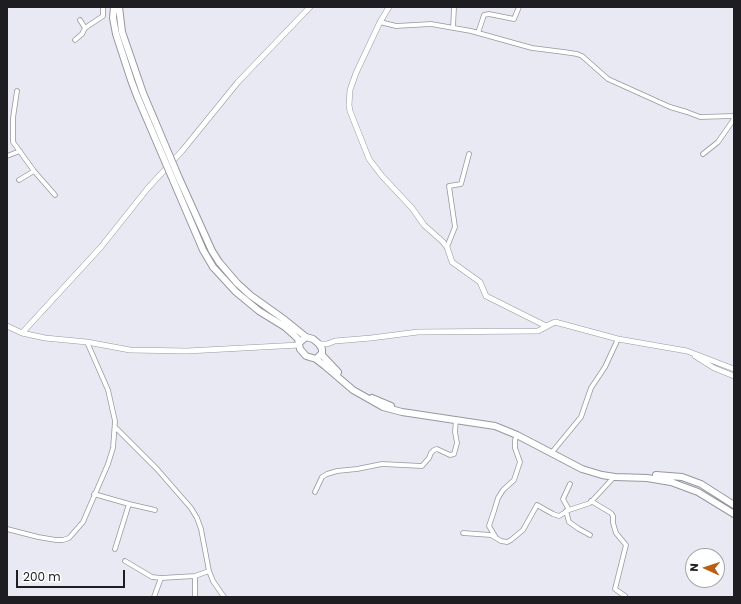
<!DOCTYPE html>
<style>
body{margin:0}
#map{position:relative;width:741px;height:604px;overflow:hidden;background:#e9e9f4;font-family:Poppins,sans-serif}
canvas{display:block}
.frame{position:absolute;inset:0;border:8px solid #1e1e22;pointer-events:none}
.north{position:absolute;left:685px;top:548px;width:40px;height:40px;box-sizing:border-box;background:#fff;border:1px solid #a5a5a7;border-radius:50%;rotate:273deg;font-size:11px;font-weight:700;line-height:16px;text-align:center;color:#1e1e22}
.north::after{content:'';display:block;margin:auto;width:14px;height:18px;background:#bc5d13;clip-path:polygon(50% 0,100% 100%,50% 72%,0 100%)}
.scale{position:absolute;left:16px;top:570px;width:109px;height:18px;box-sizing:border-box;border:2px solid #1e1e22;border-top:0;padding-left:5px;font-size:12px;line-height:14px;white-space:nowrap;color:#1e1e22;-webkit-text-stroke:3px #fff;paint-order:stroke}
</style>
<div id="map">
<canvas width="741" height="604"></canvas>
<div class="frame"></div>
<div class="north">N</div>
<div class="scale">200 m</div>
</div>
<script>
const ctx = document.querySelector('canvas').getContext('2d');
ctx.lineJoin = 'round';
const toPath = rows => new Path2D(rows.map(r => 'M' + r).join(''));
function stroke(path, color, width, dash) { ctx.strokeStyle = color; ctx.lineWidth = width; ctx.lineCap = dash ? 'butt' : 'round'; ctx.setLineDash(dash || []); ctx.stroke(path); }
const minor = toPath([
 [80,20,85,28],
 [380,22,396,26,431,24,471,31,532,48,564,52,577,54,582,56,608,79,670,107,687,112,700,117,734,116],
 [453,28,454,7],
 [478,33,484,15,489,14,514,19,519,7],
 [75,40,82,34,85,28,103,16,103,7],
 [17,91,13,118,13,142,34,171,55,195],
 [703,154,718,142,734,119],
 [7,156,20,151],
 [19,180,34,171],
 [447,247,455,227,449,186,461,184,469,154],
 [115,427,157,469,191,508,197,518,201,529,209,571,213,581,224,597],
 [553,451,581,417,591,388,605,367,618,339],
 [315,492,322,477,327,474,337,471,357,469,382,464,422,466,429,458,431,453,434,450,437,449,450,455,454,454,457,443,455,432,456,419],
 [94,494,129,504,155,510],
 [591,501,611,513,613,516,613,523,616,533,626,545,615,589,625,596],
 [569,510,563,499,570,484],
 [566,511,569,522,579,529,590,535],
 [7,529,38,537,56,540,63,540,69,538,83,522,108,464,113,448,115,421,108,390,87,342],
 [463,533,491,535,501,541,507,542,511,540,523,530,537,505,553,514,559,516,569,510,590,503,614,477],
 [495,536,489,526,494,511,498,498,503,490,514,480,520,462,515,448,515,440,517,435],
 [115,549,129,504],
 [125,561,152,577,161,578,195,576,209,571],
 [154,597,161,578],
 [195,597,195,576]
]);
const tertiary = toPath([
 [389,7,380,22,356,73,350,90,349,105,350,111,369,159,382,176,412,208,424,225,442,241,447,247,452,262,480,282,486,296,546,326,555,322],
 [7,326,22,333,45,338,87,342,130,350,187,351,299,345],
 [22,333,101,247,148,188,182,151,238,82,310,7],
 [319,344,327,344,335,341,371,338,418,332,538,331,555,322,618,339,687,351,734,369],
 [695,356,714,368,734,376]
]);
const primary = toPath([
 [114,7,113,18,116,34,131,80,137,96],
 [119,7,122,32,143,93],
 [219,262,237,283,250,295,285,320,306,337],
 [213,267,236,292,259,311,285,327,294,335,298,339,300,349,306,356,316,359,322,353,322,349,319,344,313,339,306,337,299,343],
 [321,354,338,372],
 [316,359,325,366,353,390,383,407,402,412,495,426,517,435,582,469,602,475,615,477,647,478,671,482,698,492,734,514],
 [372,398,391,406],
 [656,475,682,477,701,484,734,505]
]);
const primaryBridge = toPath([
 [143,93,179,178,212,251,219,262],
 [137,96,203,250,213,267]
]);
stroke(minor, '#9797a1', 5.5);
stroke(tertiary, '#9797a1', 6);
stroke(primary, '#9797a1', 8);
stroke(minor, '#fff', 4);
stroke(tertiary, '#fff', 5);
stroke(primary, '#fff', 6);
stroke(primaryBridge, '#9797a1', 8, []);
stroke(primaryBridge, '#fff', 6);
</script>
